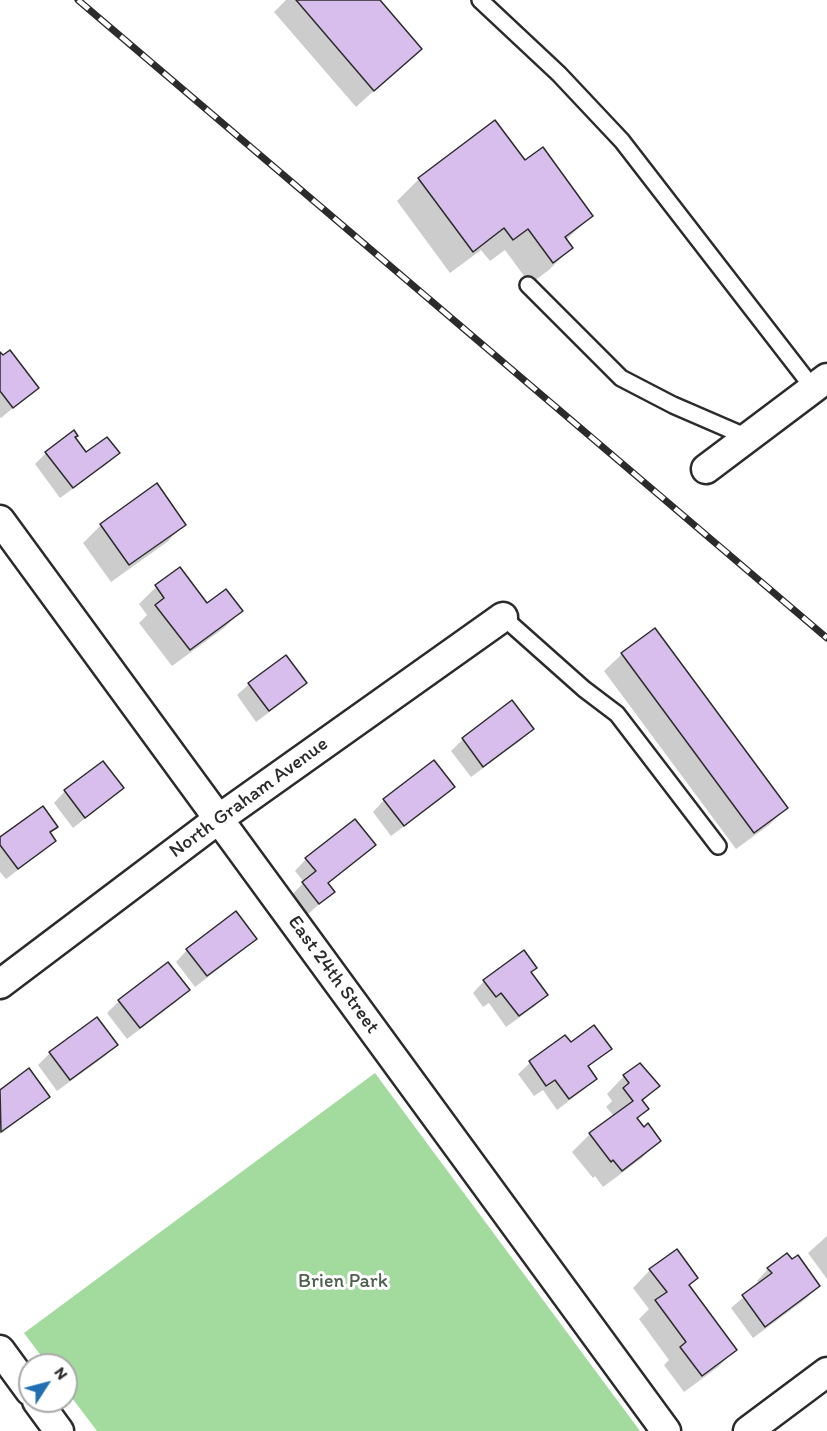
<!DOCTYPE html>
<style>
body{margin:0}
#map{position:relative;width:827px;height:1431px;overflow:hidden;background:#fff;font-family:Itim,sans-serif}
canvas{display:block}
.north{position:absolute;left:18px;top:1353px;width:60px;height:60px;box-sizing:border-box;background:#fff;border:2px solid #aaa;border-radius:50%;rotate:54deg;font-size:16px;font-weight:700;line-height:24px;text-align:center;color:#2b2b2b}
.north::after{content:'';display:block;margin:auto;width:21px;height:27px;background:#1f6fb2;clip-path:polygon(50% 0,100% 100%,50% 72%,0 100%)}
</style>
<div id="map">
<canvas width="827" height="1431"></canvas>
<div class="north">N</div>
</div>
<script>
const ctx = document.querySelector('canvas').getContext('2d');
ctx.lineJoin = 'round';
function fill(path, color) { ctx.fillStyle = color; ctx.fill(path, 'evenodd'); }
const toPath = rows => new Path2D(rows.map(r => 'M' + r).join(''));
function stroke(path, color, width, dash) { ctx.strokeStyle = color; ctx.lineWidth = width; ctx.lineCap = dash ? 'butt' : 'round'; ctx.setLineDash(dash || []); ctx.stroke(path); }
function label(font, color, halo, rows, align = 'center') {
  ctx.font = font + ' Itim,sans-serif'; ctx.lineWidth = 6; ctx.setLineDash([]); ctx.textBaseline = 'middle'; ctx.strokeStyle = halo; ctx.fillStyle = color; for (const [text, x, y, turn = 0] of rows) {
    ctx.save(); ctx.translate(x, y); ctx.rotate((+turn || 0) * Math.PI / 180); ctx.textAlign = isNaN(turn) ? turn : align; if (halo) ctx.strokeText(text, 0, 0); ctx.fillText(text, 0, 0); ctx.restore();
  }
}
const green = toPath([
 [375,1073,640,1431,97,1431,66,1390,66,1365,48,1365,24,1333]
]);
const shadow = toPath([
 [286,0,378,0,420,49,356,107,274,12],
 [525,162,591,216,566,240,571,248,549,270,530,284,505,250,490,261,481,250,450,273,397,201,419,179],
 [0,354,37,388,1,418,0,417],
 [74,438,86,455,118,453,107,464,60,498,35,464,46,453],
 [157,486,184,525,167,542,111,582,83,543,101,525],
 [156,587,207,605,241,611,224,628,172,666,139,623,147,615,139,604],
 [655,630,786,808,769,825,736,849,604,671,622,654],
 [305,683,294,694,256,722,237,695,249,684],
 [512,703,532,729,520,741,471,777,451,751,463,739],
 [453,787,441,799,391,836,373,812,384,800],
 [122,788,110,799,73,828,54,803,65,791],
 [56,826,49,833,54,841,42,852,6,879,0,872,0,839],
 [374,845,327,884,333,892,307,915,292,895,304,882,295,871,306,859],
 [255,939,243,950,195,987,176,962,187,950],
 [530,973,546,995,534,1007,506,1027,489,1003,483,1007,473,993,484,981],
 [188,990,176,1002,127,1039,107,1013,119,1001],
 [97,1019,116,1045,104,1057,57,1091,38,1065,50,1053],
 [565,1037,570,1044,610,1049,587,1068,595,1079,583,1090,557,1110,543,1090,534,1096,518,1074,530,1063],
 [29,1070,48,1096,36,1108,0,1134,0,1092],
 [624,1076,658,1086,642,1102,647,1109,636,1120,643,1129,659,1140,642,1158,603,1187,595,1176,593,1178,572,1152,590,1134,614,1116,606,1107,612,1101,607,1094],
 [827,1236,827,1279,808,1253],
 [768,1269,818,1286,807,1298,753,1338,731,1308,759,1284,757,1281],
 [650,1270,688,1286,735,1350,718,1367,684,1392,664,1365,669,1360,639,1319,649,1309,633,1288]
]);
const building = toPath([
 [296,0,380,0,422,49,374,91,296,0],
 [495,120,525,160,543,147,593,216,565,237,573,248,553,263,528,229,513,240,504,228,473,252,418,178,495,120],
 [10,350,39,388,13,408,0,391,0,352,3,355,10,350],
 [74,430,78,436,75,437,86,452,107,437,120,453,73,488,45,452,74,430],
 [157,483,186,525,129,565,100,524,157,483],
 [180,567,207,603,226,589,243,611,190,650,155,605,164,598,155,585,180,567],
 [655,628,788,808,754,833,621,653,655,628],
 [286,655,307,683,269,711,248,683,286,655],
 [512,700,534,729,483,767,462,738,512,700],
 [434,760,455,787,404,826,383,799,434,760],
 [103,761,124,788,85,818,64,790,103,761],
 [43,806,58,827,50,832,56,841,18,869,0,845,0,837,43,806],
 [355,819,376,845,328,883,335,892,319,904,302,882,316,871,305,858,355,819],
 [236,911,257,939,207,976,186,949,236,911],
 [524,950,537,968,531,972,548,995,519,1016,501,993,496,997,483,980,524,950],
 [168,962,190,990,140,1028,118,1000,168,962],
 [97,1017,118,1045,70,1080,49,1052,97,1017],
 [594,1025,612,1049,588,1066,597,1079,569,1099,555,1080,546,1086,529,1061,565,1035,571,1042,594,1025],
 [640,1063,660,1086,642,1100,649,1109,637,1118,644,1127,648,1123,661,1141,622,1171,613,1160,611,1162,589,1133,633,1101,623,1088,629,1083,623,1075,640,1063],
 [29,1068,50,1097,1,1132,0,1090,29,1068],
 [677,1249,698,1278,689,1285,737,1350,702,1376,680,1347,686,1342,655,1300,667,1292,649,1269,677,1249],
 [787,1253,792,1259,798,1255,820,1286,765,1327,742,1295,772,1273,767,1268,787,1253]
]);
const lane = toPath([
 [480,0,559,74,622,141,813,388],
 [528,285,621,378,673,405,747,437],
 [503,617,584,689,617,714,718,846]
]);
const street = toPath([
 [706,469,827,378],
 [0,520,666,1431],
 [0,984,220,818,503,617],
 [0,1350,30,1391],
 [37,1401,59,1431],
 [748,1431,827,1372]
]);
const rail = toPath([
 [78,0,827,638]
]);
const streetNames = [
 ["North Graham Avenue",249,798,-36],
 ["East 24th Street",333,975,54]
];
const parkNames = [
 ["Brien Park",343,1282]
];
fill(green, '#a3da9e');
fill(shadow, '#0003');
fill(building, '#d8beec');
stroke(building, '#2b2b2b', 1.5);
stroke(lane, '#2b2b2b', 20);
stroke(street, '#2b2b2b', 33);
stroke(lane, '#fff', 15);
stroke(street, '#fff', 28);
stroke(rail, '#2b2b2b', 7);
stroke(rail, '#fff', 4.5, [14]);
label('20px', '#2b2b2b', '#fff', streetNames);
label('20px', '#4f604e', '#fff', parkNames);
</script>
